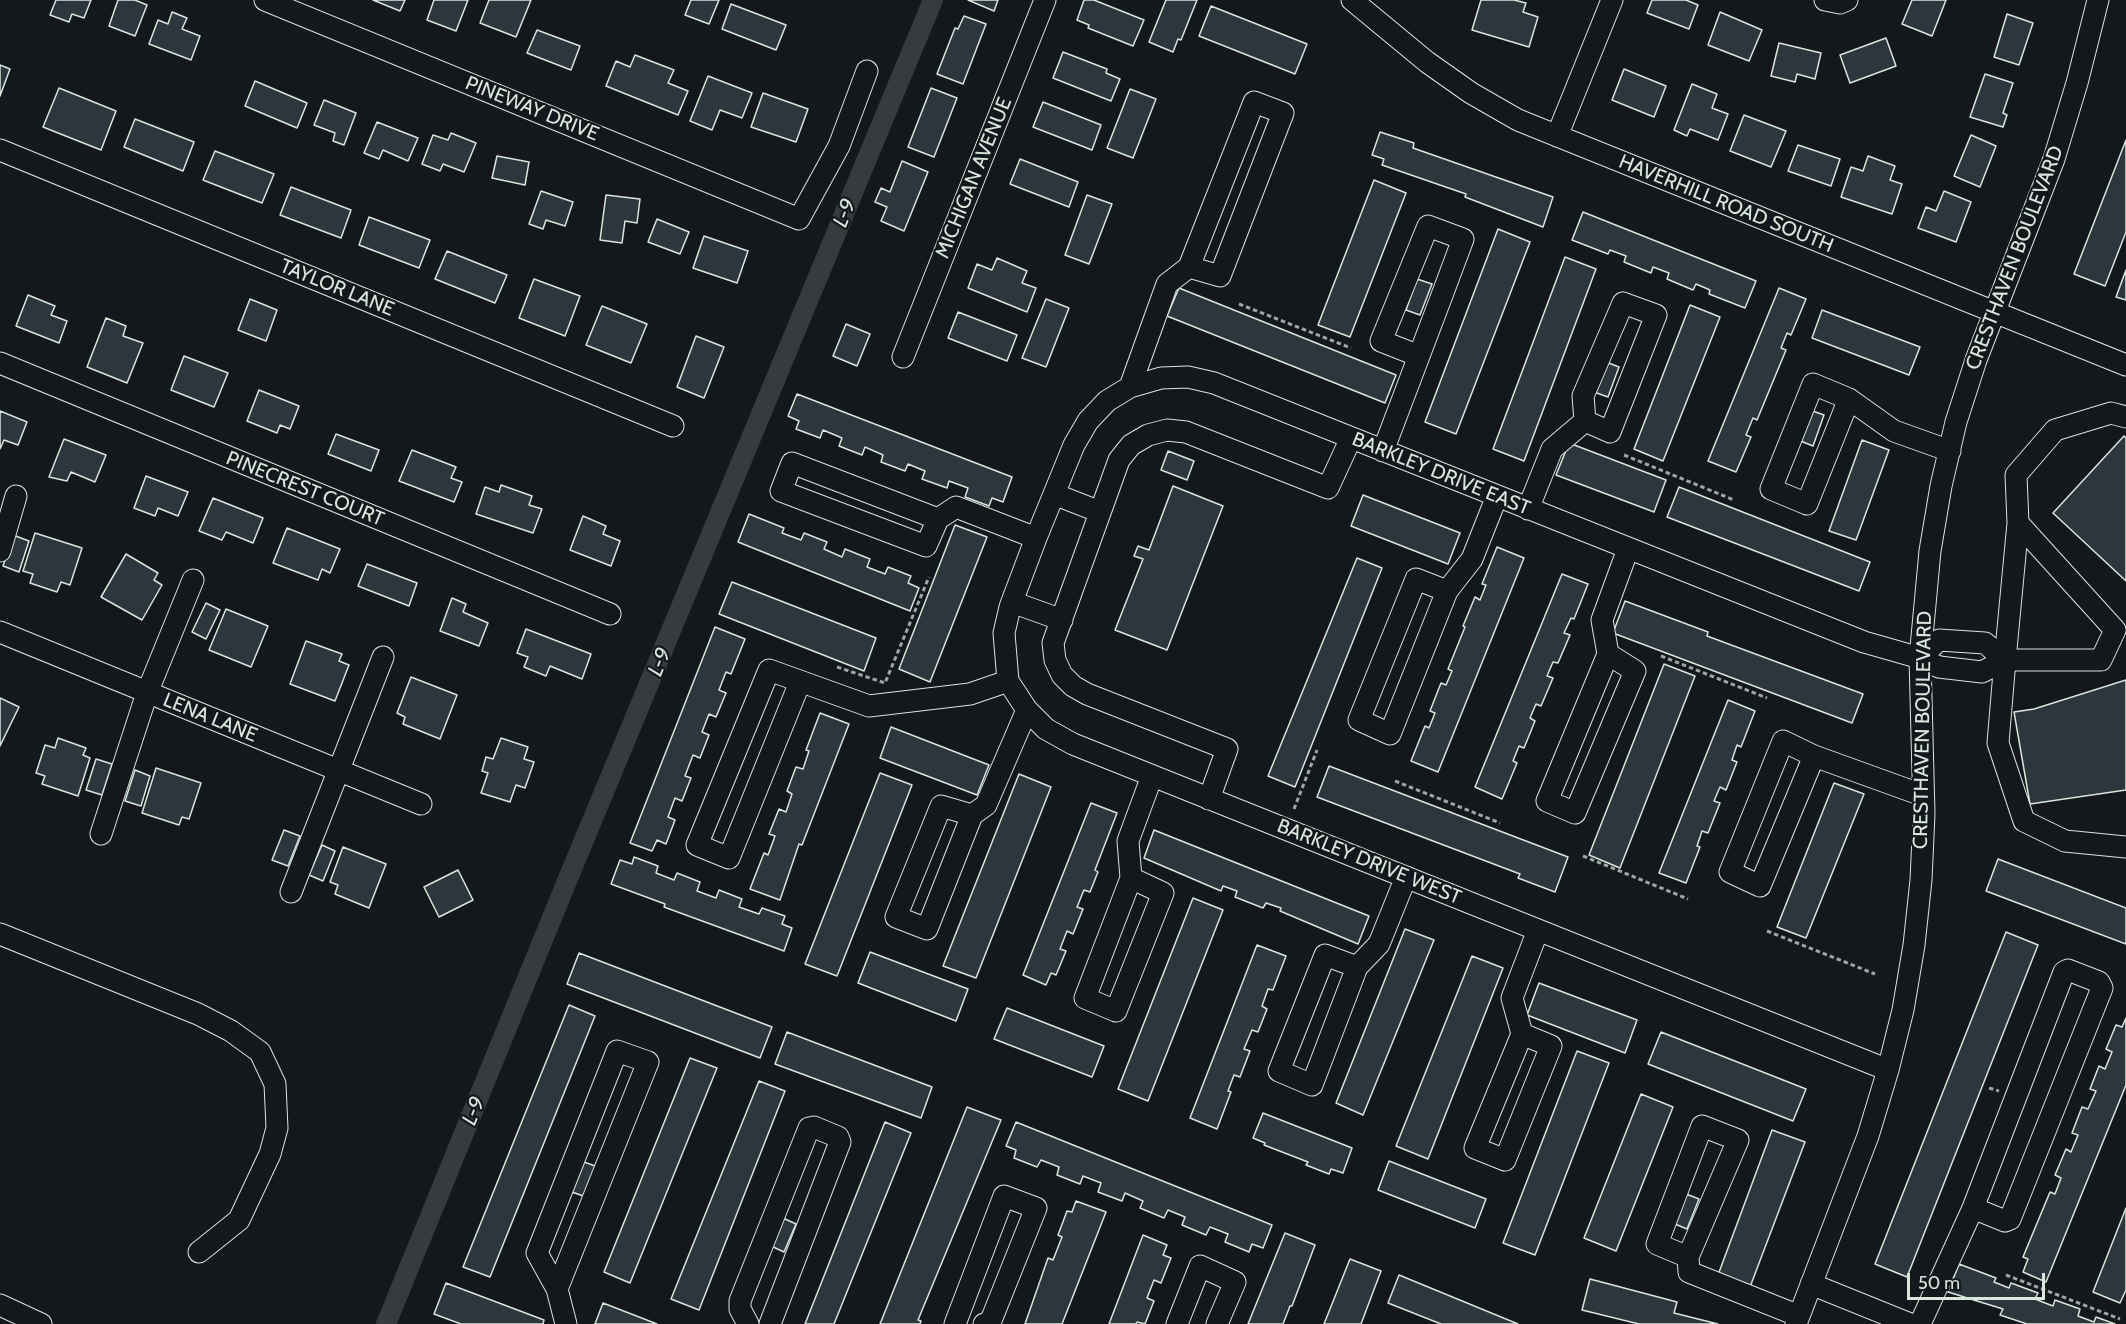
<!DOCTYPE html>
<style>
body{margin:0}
#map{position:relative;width:2126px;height:1324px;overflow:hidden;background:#14181c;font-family:Cabin,sans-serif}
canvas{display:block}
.scale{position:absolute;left:1907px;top:1273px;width:138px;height:27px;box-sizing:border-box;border:3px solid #d8e6dc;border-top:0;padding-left:8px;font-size:18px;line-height:21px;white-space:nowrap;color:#d8e6dc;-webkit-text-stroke:4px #14181c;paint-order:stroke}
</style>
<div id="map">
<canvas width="2126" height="1324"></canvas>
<div class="scale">50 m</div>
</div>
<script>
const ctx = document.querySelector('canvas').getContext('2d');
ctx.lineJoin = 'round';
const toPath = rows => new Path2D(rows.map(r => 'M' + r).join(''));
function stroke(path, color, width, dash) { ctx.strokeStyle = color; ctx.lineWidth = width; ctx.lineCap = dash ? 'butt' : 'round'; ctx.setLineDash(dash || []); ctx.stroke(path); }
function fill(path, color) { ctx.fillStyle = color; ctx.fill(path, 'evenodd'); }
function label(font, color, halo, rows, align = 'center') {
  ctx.font = font + ' Cabin,sans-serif'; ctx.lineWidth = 4.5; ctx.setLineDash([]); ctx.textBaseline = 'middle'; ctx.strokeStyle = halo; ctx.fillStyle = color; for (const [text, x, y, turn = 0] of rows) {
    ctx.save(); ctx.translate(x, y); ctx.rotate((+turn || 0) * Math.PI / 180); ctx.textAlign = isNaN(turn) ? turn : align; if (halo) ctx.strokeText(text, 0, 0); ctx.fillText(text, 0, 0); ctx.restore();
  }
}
const canal = toPath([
 [386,1324,567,881,933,0]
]);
const building = toPath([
 [56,0,91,0,84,18,72,14,69,22,50,15,56,0],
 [118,0,135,0,147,5,135,36,109,26,118,0],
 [373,0,405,0,400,11,373,0],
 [434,0,468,0,456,31,427,20,434,0],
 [489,0,531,0,516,37,480,23,489,0],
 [691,0,719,0,709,24,685,15,691,0],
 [968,0,998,0,994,11,968,0],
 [1084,0,1094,0,1144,20,1133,46,1088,28,1089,25,1077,20,1084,0],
 [1166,0,1197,0,1181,40,1178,39,1173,52,1149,42,1166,0],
 [1481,0,1514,0,1526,3,1523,12,1538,17,1529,47,1472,30,1481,0],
 [1652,0,1686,0,1698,5,1689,29,1647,13,1652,0],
 [1912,0,1946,0,1932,36,1902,24,1912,0],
 [731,4,786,25,776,50,722,29,731,4],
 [1211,6,1307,44,1295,74,1199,36,1211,6],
 [172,12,187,18,182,29,200,36,191,60,149,44,158,20,168,24,172,12],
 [1720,12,1762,30,1749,61,1708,45,1720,12],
 [2007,14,2033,23,2019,65,1994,57,2007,14],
 [964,16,986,24,963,84,937,74,955,28,958,29,964,16],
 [537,30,580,46,571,70,527,53,537,30],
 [1886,38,1896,66,1850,83,1840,55,1886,38],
 [1779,43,1821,53,1815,79,1797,74,1795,82,1771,76,1779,43],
 [1063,52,1107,69,1106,73,1120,79,1111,101,1053,78,1063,52],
 [635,55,674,70,668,83,688,91,678,115,606,86,616,61,630,67,635,55],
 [0,65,10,69,0,96,0,65],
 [1624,69,1666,86,1654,117,1612,100,1624,69],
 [1985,74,2013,83,2003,113,2007,115,2003,127,1970,117,1985,74],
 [708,76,752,93,742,118,720,110,712,130,690,121,708,76],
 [255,81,307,103,297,128,245,106,255,81],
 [1692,84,1717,94,1712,108,1728,114,1718,140,1690,129,1687,136,1674,130,1692,84],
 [59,88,116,111,101,150,43,127,59,88],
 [931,88,957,98,934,157,908,147,931,88],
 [1130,89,1156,99,1133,158,1107,148,1130,89],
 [763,93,808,109,796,142,751,127,763,93],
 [324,100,356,113,344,145,333,141,335,133,314,125,324,100],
 [1043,102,1101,125,1092,150,1033,127,1043,102],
 [1744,115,1786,131,1771,167,1730,151,1744,115],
 [135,119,194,142,183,171,124,147,135,119],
 [377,122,418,138,408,161,383,150,379,159,364,153,377,122],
 [1380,132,1414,143,1413,148,1553,197,1543,227,1465,197,1466,194,1382,165,1384,159,1372,155,1380,132],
 [451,133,476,143,464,172,443,164,440,171,422,164,433,135,448,140,451,133],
 [1971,135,1996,146,1980,187,1954,176,1971,135],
 [2126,140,2126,232,2105,286,2074,274,2126,140],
 [1798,145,1840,159,1831,186,1788,171,1798,145],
 [215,151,274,174,262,203,203,180,215,151],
 [497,156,529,162,525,185,492,178,497,156],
 [1868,156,1895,166,1890,180,1902,184,1892,214,1841,197,1851,167,1863,171,1868,156],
 [1020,159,1078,182,1069,207,1010,184,1020,159],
 [902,161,928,172,904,231,881,221,887,207,875,202,881,188,890,192,902,161],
 [1374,180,1406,193,1350,337,1318,325,1374,180],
 [291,187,351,210,341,238,280,215,291,187],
 [541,191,573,202,565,226,546,220,543,229,529,224,541,191],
 [1944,191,1971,202,1956,242,1918,228,1926,207,1936,211,1944,191],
 [606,195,640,199,637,223,625,221,622,243,600,240,606,195],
 [1087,195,1112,204,1089,264,1065,255,1087,195],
 [1583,212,1756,281,1745,308,1709,294,1710,290,1696,284,1693,290,1667,279,1669,273,1653,267,1651,273,1624,262,1626,256,1610,250,1608,254,1572,240,1583,212],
 [369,217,430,240,419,268,359,245,369,217],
 [657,219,689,232,680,254,648,242,657,219],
 [1498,229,1530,242,1456,434,1425,422,1498,229],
 [704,236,748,251,737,283,693,268,704,236],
 [447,251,507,275,495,303,435,279,447,251],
 [1565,257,1596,269,1524,461,1493,449,1565,257],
 [997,258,1027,271,1022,283,1036,288,1027,312,968,288,977,264,992,270,997,258],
 [2126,270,2126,300,2116,297,2126,270],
 [534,279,580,296,565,336,519,318,534,279],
 [1417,279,1432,284,1420,315,1406,310,1417,279],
 [1179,288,1396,375,1385,403,1167,316,1179,288],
 [1779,288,1806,299,1791,335,1787,333,1781,348,1786,350,1757,420,1753,418,1746,435,1751,437,1736,472,1708,461,1779,288],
 [28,295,55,306,51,315,67,321,59,343,16,326,28,295],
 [250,299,277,310,266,341,238,330,250,299],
 [1046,299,1069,308,1046,367,1022,358,1046,299],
 [1690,305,1720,317,1663,461,1634,449,1690,305],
 [602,306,647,324,631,363,586,345,602,306],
 [1822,310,1920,347,1909,375,1812,338,1822,310],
 [958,312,1017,335,1007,361,948,338,958,312],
 [106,318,126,326,123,336,143,343,127,383,87,367,106,318],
 [846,324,870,334,857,366,833,356,846,324],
 [696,336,724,347,704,398,677,387,696,336],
 [184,356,228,373,214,407,171,390,184,356],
 [1606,362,1619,367,1608,397,1594,392,1606,362],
 [259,390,299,406,290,429,280,425,277,433,247,421,259,390],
 [797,394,1012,477,1003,502,992,498,989,506,965,497,968,488,949,481,947,488,922,479,925,471,908,464,905,471,881,462,883,455,865,447,862,455,839,446,842,438,823,430,820,438,796,429,799,421,788,416,797,394],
 [1810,410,1824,415,1813,446,1798,440,1810,410],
 [0,411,27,422,18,445,4,440,0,449,0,411],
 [336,434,379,450,371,471,328,454,336,434],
 [2124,436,2126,438,2126,581,2053,513,2124,436],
 [64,439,106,455,95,482,71,472,67,481,49,477,64,439],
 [1862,440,1889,450,1856,540,1829,531,1862,440],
 [1569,443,1666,480,1654,512,1556,475,1569,443],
 [412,450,456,467,451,478,462,482,454,502,399,481,412,450],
 [1168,451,1194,461,1187,480,1161,470,1168,451],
 [146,476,188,492,178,516,158,508,155,516,134,508,146,476],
 [501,485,532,496,529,505,542,509,533,533,476,514,485,487,499,492,501,485],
 [1173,486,1223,506,1167,650,1115,630,1143,559,1134,556,1138,546,1149,550,1173,486],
 [1679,487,1870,562,1859,591,1667,517,1679,487],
 [1363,495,1460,533,1448,564,1351,526,1363,495],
 [213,498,263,518,253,543,226,532,222,540,199,531,213,498],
 [749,514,784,528,782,533,801,540,804,533,827,542,824,549,842,557,845,549,870,559,867,567,885,574,888,567,911,576,908,583,919,588,910,611,738,542,749,514],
 [583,516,606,526,603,534,620,541,611,566,570,550,583,516],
 [955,525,987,537,930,682,899,669,955,525],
 [287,528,340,549,330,573,322,569,318,580,273,563,287,528],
 [35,533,82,548,70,585,61,582,57,592,30,583,33,574,23,571,35,533],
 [13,535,29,541,19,572,3,566,13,535],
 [1497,547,1524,558,1438,772,1411,761,1425,726,1429,728,1435,713,1430,711,1441,683,1446,685,1452,671,1448,669,1465,627,1463,626,1475,597,1480,600,1486,585,1482,584,1497,547],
 [126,554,158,573,154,580,162,585,142,620,101,597,126,554],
 [1357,558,1382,568,1295,787,1268,776,1357,558],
 [367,564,417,583,409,606,358,586,367,564],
 [1562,574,1588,584,1574,619,1571,618,1564,633,1570,635,1558,663,1553,662,1547,676,1553,678,1541,706,1536,704,1530,718,1535,721,1524,748,1519,746,1513,761,1517,763,1502,799,1475,787,1562,574],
 [732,582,876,638,864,671,719,614,732,582],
 [452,598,466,604,463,612,488,623,479,646,440,631,452,598],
 [1625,601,1708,632,1707,636,1863,694,1852,723,1613,633,1625,601],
 [206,603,220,610,206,639,192,632,206,603],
 [226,609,268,626,251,667,209,650,226,609],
 [715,627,745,639,731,674,726,672,719,690,726,693,716,717,709,714,702,732,709,735,700,758,693,755,685,776,691,778,682,801,675,798,668,817,675,820,666,844,657,840,652,851,630,843,715,627],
 [526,629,591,654,582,679,550,666,546,676,524,667,528,657,517,653,526,629],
 [306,641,342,654,339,661,349,665,335,701,290,684,306,641],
 [1664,664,1695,676,1620,868,1589,855,1664,664],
 [411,677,457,695,440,739,403,724,405,717,397,713,411,677],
 [2126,680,2126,790,2030,804,2014,712,2034,709,2126,680],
 [0,698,19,707,0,746,0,698],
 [1728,700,1755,711,1741,747,1737,745,1732,760,1737,762,1726,790,1720,787,1714,801,1720,803,1708,833,1702,831,1697,846,1700,847,1686,883,1659,873,1728,700],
 [820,713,849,724,802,845,799,844,780,900,750,889,764,853,768,855,775,836,769,834,779,809,786,812,792,794,787,791,796,767,803,769,809,751,806,750,820,713],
 [891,727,989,765,977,795,880,758,891,727],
 [58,738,86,748,83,755,90,758,78,796,42,784,45,776,36,773,45,745,55,748,58,738],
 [501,738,528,747,524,759,534,762,525,788,516,785,510,802,481,793,488,773,482,771,486,757,493,759,501,738],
 [96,759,112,764,102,795,86,790,96,759],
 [1329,766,1568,857,1555,892,1518,878,1520,874,1317,797,1329,766],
 [156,768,201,783,189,819,182,817,179,825,142,813,156,768],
 [135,770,150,776,141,806,125,801,135,770],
 [880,773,912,785,837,976,805,964,880,773],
 [1019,774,1051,787,976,978,943,966,1019,774],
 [1834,783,1864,794,1806,938,1777,927,1834,783],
 [1091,803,1117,813,1095,870,1098,872,1090,892,1084,890,1077,907,1083,909,1073,934,1067,931,1060,949,1066,951,1056,975,1051,973,1046,985,1023,975,1091,803],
 [284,830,300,836,288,866,272,860,284,830],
 [1154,830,1369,916,1358,944,1280,911,1281,908,1266,903,1263,908,1235,897,1237,891,1223,886,1221,891,1144,858,1154,830],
 [322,845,335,851,323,881,309,875,322,845],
 [343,847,386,864,369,908,335,894,338,885,330,882,343,847],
 [634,857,658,866,656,873,674,880,677,873,700,882,697,891,716,898,719,890,742,899,739,907,759,914,762,908,785,916,782,924,792,928,784,951,664,907,665,904,611,884,620,860,632,864,634,857],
 [1998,859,2126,908,2126,944,1986,891,1998,859],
 [458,870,473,900,439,917,424,887,458,870],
 [1193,898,1223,910,1148,1101,1118,1089,1193,898],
 [1405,929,1434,940,1363,1115,1336,1103,1405,929],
 [2006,932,2038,945,1907,1277,1875,1264,2006,932],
 [1257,945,1286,956,1273,990,1268,989,1262,1006,1267,1009,1258,1032,1252,1030,1244,1049,1250,1051,1240,1077,1234,1075,1228,1091,1231,1092,1217,1129,1190,1118,1257,945],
 [870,952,968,989,956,1021,858,983,870,952],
 [579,953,772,1027,760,1058,567,984,579,953],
 [1472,956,1503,968,1428,1159,1396,1146,1472,956],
 [1539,983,1637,1020,1625,1053,1527,1015,1539,983],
 [569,1005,595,1016,490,1277,463,1267,569,1005],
 [1007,1008,1104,1046,1092,1077,994,1039,1007,1008],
 [2126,1018,2126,1085,2046,1282,2023,1272,2028,1259,2023,1257,2050,1192,2055,1194,2061,1178,2055,1175,2066,1149,2071,1152,2078,1135,2072,1133,2082,1107,2088,1109,2096,1091,2090,1089,2099,1066,2105,1069,2112,1052,2106,1049,2116,1025,2122,1027,2126,1018],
 [787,1032,932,1087,921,1118,775,1064,787,1032],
 [1661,1032,1806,1089,1793,1121,1648,1064,1661,1032],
 [1577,1051,1609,1063,1535,1255,1503,1243,1577,1051],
 [690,1058,717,1068,630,1283,604,1272,690,1058],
 [759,1081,785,1091,699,1310,671,1299,759,1081],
 [1641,1094,1673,1107,1616,1251,1584,1238,1641,1094],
 [967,1107,1001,1120,918,1320,921,1321,920,1324,880,1324,967,1107],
 [1263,1113,1352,1148,1343,1173,1331,1169,1329,1174,1306,1165,1308,1162,1264,1145,1265,1143,1253,1138,1263,1113],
 [885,1122,911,1133,834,1324,805,1324,885,1122],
 [1016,1122,1272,1225,1263,1248,1252,1244,1249,1252,1225,1242,1228,1234,1210,1227,1206,1235,1182,1225,1185,1217,1168,1210,1164,1218,1140,1208,1143,1201,1125,1193,1122,1201,1098,1192,1101,1183,1083,1176,1080,1184,1057,1175,1059,1167,1041,1160,1037,1167,1014,1158,1016,1150,1006,1146,1016,1122],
 [1772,1130,1805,1142,1750,1287,1718,1275,1772,1130],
 [1389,1161,1486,1199,1475,1228,1378,1190,1389,1161],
 [584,1162,598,1167,586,1197,572,1192,584,1162],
 [1686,1194,1699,1199,1687,1229,1675,1224,1686,1194],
 [1076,1201,1106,1212,1062,1324,1025,1324,1048,1258,1053,1260,1062,1237,1058,1235,1067,1211,1072,1212,1076,1201],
 [2126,1208,2126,1290,2120,1303,2093,1292,2126,1208],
 [783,1218,796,1224,784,1252,771,1246,783,1218],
 [1285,1233,1315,1245,1292,1306,1290,1306,1283,1324,1248,1324,1285,1233],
 [1143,1235,1167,1245,1163,1255,1171,1258,1161,1283,1154,1280,1147,1298,1154,1301,1145,1324,1137,1322,1136,1324,1109,1324,1143,1235],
 [1350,1259,1381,1271,1361,1324,1324,1324,1350,1259],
 [1959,1264,1996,1278,1994,1282,2009,1288,2011,1283,2038,1293,2035,1299,2053,1306,2055,1300,2080,1309,2078,1316,2094,1322,2096,1317,2115,1324,2027,1324,2000,1315,2003,1309,1948,1292,1959,1264],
 [1399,1275,1518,1324,1441,1324,1388,1303,1399,1275],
 [1590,1279,1677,1302,1674,1313,1718,1324,1639,1324,1582,1310,1590,1279],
 [446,1283,544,1320,543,1324,461,1324,434,1314,446,1283],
 [603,1303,657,1324,595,1324,603,1303]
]);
const path = toPath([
 [1239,304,1351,348],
 [1624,455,1734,500],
 [1661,656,1767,698],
 [837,667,885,683,929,577],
 [1395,781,1500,823],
 [1294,809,1317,750],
 [1583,856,1688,899],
 [1767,931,1875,974],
 [1989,1088,1999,1091],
 [2006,1275,2120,1319]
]);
const minor = toPath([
 [265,0,799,219,839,146,867,71],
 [1352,0,1427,62,1471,93,1518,120,2126,365],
 [1825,0,1840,3,1847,0],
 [1557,136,1612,0],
 [0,150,673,426],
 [1623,303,1656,315,1610,432,1585,421,1583,396,1623,303],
 [903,357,1045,0],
 [0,363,610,614],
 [1130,387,1167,284,1189,267,1220,276,1283,113,1254,102,1189,267],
 [1849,399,1807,504,1771,489,1813,384,1849,399,1894,431,1950,451],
 [1383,451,1444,290,1463,239,1428,226,1381,341,1419,356],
 [1054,494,1100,512],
 [1528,509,1552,449,1585,421],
 [938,519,792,463,781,491,926,546,938,519,956,507,1036,538],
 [2018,523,2016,475,2055,430,2111,413,2126,417],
 [0,551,16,496],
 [1447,591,1416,579,1359,720,1390,734,1447,591,1472,559,1497,496],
 [1012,602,1062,620],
 [0,632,421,804],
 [1608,654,1635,671,1575,813,1547,801,1608,654,1602,620,1628,549],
 [1920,658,1939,640,1985,643,2005,660],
 [800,682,729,858,697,845,769,670,869,706,970,694,1008,681],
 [1814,756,1760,886,1730,872,1783,741,1814,756,1922,795],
 [1209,799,1227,749,1087,694,1073,686,1062,675,1055,660,1053,643,1119,460,1131,445,1148,435,1167,430,1186,432,1328,488,1351,438],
 [972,815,941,806,896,917,927,929,972,815,986,805,1027,710],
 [101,834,147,693,193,580],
 [1131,878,1163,893,1116,1011,1085,998,1131,878,1128,841,1152,776],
 [291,892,383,657],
 [0,934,198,1014,231,1031,260,1052,275,1084,277,1128,270,1154,239,1220,199,1252],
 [1357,967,1325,955,1279,1071,1312,1085,1357,967,1379,944,1406,877],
 [1522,1034,1551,1046,1505,1160,1475,1148,1522,1034,1512,998,1538,930],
 [1888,1070,1073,744,1046,729,1027,710,1008,681,1004,633,1010,607,1036,538,1074,445,1088,421,1107,401,1130,387,1161,378,1188,377,1214,383,1864,642,1920,658,1939,667,1982,672,2005,660,2101,660,2115,630,2018,523,2005,660,1998,743,2024,821,2065,841,2126,847],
 [1688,1257,1657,1244,1702,1126,1738,1140,1688,1257,1689,1272,1799,1316],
 [1811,1284,1910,1324],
 [557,1289,648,1062,617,1051,537,1253,557,1289,566,1324],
 [0,1305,41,1324],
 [748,1324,740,1309,740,1301,809,1128,814,1127,838,1137,840,1142,770,1324],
 [955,1324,1004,1196,1036,1208,990,1323,984,1324],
 [1177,1324,1200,1266,1235,1282,1217,1324],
 [1796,1324,1868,1136,1888,1070,1903,1010,1914,945,1921,880,1924,814,1920,658,1930,551,1941,486,1956,422,1976,360,2054,159,2077,83,2098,0],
 [1920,1324,1973,1208,2064,972,2068,970,2099,982,2102,988,2010,1219,2005,1221,1973,1208]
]);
const streetNames = [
 ["PINEWAY DRIVE",532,109,22],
 ["MICHIGAN AVENUE",974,178,-68],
 ["HAVERHILL ROAD SOUTH",1726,204,22],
 ["CRESTHAVEN BOULEVARD",2015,258,-69],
 ["TAYLOR LANE",337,288,22],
 ["BARKLEY DRIVE EAST",1441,474,22],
 ["PINECREST COURT",305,489,22],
 ["LENA LANE",210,718,22],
 ["CRESTHAVEN BOULEVARD",1923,730,-89],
 ["BARKLEY DRIVE WEST",1369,862,22]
];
const waterNames = [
 ["L-9",845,213,-68],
 ["L-9",660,662,-68],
 ["L-9",474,1111,-68]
];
stroke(canal, '#363b3e', 20);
fill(building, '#2c363c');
stroke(building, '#d8e6dc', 1.5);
stroke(minor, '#d8e6dc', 23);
stroke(path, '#9da8a2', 3, [4.5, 3]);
stroke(minor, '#14181c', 21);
label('20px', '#d8e6dc', '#14181c', streetNames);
label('italic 21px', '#d8e6dc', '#14181c', waterNames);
</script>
